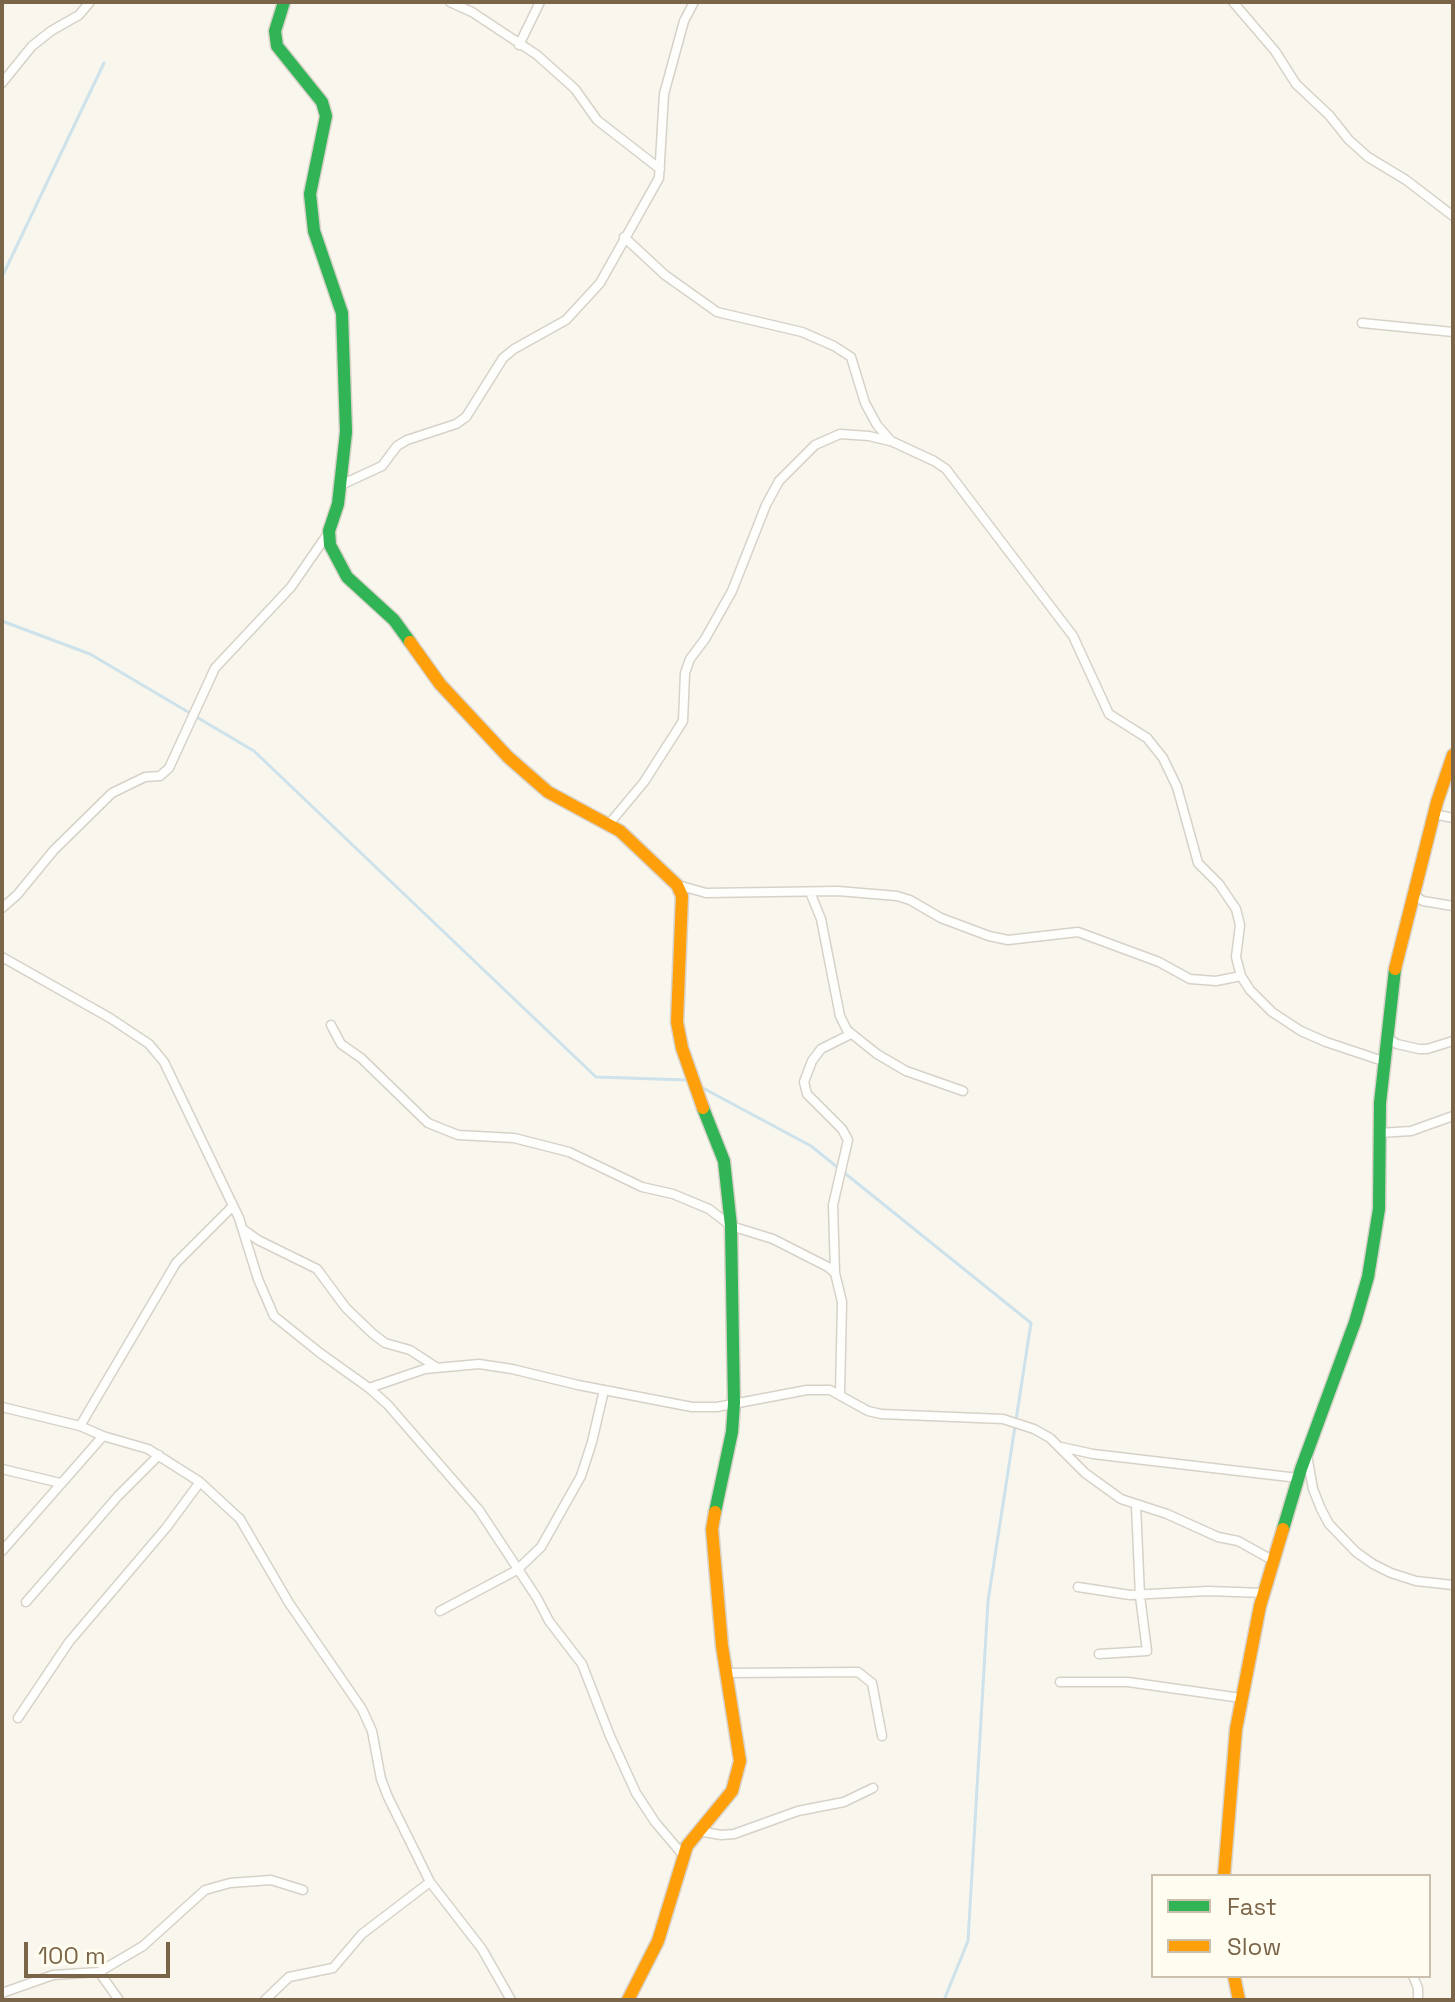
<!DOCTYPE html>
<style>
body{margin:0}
#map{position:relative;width:1455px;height:2002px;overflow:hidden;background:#f9f6ed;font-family:"Space Grotesk",sans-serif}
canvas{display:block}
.frame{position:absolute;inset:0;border:4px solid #7b6549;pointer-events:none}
.legend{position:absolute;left:1151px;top:1874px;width:280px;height:104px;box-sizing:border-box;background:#fffcf0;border:2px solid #cac0ad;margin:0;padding:10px 14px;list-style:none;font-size:24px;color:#7b6549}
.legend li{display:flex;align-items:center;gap:16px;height:40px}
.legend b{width:40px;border:2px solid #cac0ad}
.scale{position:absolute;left:24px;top:1942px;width:146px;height:36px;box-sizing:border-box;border:4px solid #7b6549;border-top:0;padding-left:10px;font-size:24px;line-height:28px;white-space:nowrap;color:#7b6549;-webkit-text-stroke:6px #fffcf0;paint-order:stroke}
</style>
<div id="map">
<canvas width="1455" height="2002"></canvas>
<div class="frame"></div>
<ul class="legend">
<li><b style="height:10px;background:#30b455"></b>Fast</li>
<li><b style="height:10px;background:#ff9f0a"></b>Slow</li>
</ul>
<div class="scale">100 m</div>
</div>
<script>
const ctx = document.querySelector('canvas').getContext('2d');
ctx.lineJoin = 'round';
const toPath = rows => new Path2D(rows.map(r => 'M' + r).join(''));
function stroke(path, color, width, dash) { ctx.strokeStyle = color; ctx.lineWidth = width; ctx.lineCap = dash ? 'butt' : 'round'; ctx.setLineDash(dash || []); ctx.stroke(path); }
const stream = toPath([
 [2,277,104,63],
 [2,621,90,654,254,751,596,1077,687,1080],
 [701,1087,811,1146,1031,1323,988,1601,968,1941,944,2000]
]);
const street = toPath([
 [450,2,472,12,537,55,575,89,597,120,660,169],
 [1233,2,1275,51,1296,84,1329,115,1349,140,1368,157,1406,180,1453,216],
 [519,45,540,2],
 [2,83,32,46,51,31,79,15,90,2],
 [624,237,665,275,717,312,802,332,834,346,851,357,865,403,877,425,891,441,934,461,946,469,1073,636,1109,714,1147,738,1163,758,1177,787,1198,863,1219,884,1236,909,1240,925,1236,957,1241,976,1250,990,1272,1012,1301,1031,1326,1042,1383,1061],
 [1362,323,1453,332],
 [341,485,382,466,397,446,407,440,456,424,466,417,503,358,514,349,566,320,600,283,659,178,664,94,684,21,694,2],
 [1434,814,1453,818],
 [609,824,644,782,683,721,685,673,690,659,705,639,732,591,766,505,779,481,815,445,840,434,869,436,890,441],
 [678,885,706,893,838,891,897,896,910,900,941,918,989,936,1008,940,1078,932,1159,962,1190,979,1216,981,1241,976],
 [810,892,821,919,840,1016,847,1030,877,1054,906,1071,963,1091],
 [1412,894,1423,901,1453,906],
 [2,908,17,895,54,850,112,793,145,777,160,776,169,768,215,668,291,587,329,532],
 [2,957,110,1018,149,1044,164,1062,239,1218,258,1279,274,1316,320,1353,369,1388,388,1405,479,1510,537,1598,549,1621,582,1664,610,1736,636,1793,655,1822,683,1855],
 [331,1025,341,1044,361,1058,428,1123,458,1135,514,1138,569,1152,642,1187,673,1194,709,1209,731,1226,773,1239,828,1267,835,1273,842,1302,840,1394],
 [1386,1037,1397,1044,1419,1049,1427,1049,1453,1041],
 [1379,1133,1411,1131,1453,1116],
 [244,1230,258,1240,317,1269,346,1308,372,1333,385,1343,410,1350,436,1367],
 [835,1273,833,1205,848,1140,842,1129,807,1094,804,1082,812,1061,821,1049,851,1034],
 [369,1388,425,1369,479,1364,512,1369,578,1385,692,1407,717,1407,807,1390,830,1390,868,1411,881,1414,1003,1419,1034,1429,1050,1438,1085,1473,1121,1499,1167,1514,1218,1537,1238,1541,1274,1561],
 [2,1407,80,1426,103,1436,148,1449,200,1482,240,1519,289,1603,362,1709,372,1731,381,1779,388,1797,430,1882,482,1949,511,2000],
 [80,1426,176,1263,233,1206],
 [1061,1447,1093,1454,1298,1478],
 [1307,1455,1313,1489,1321,1509,1329,1524,1356,1552,1373,1564,1391,1573,1416,1581,1453,1585],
 [2,1469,60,1483],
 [2,1551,103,1436],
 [1078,1587,1130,1595,1208,1591,1264,1593],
 [26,1602,118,1496,159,1455],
 [440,1611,517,1570,541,1547,581,1476,592,1442,604,1390],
 [1099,1654,1147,1651,1140,1596,1136,1505],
 [727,1673,858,1672,872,1683,882,1736],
 [1060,1682,1128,1682,1241,1698],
 [18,1718,69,1642,166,1528,200,1482],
 [698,1831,721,1835,734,1834,798,1811,844,1802,873,1788],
 [99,1972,143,1946,205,1890,230,1883,271,1880,303,1890],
 [1413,1976,1418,1988,1418,2000],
 [2,1993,53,1975,99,1972,119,2000],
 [265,2000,289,1977,333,1968,362,1934,430,1882]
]);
const fast = toPath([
 [284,2,275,31,277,46,322,102,326,116,310,194,314,231,342,313,346,432,338,504,329,531,330,545,347,577,394,620,410,642],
 [703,1108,724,1161,731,1226,734,1403,732,1432,715,1512],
 [1283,1529,1301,1469,1355,1322,1368,1277,1379,1209,1380,1103,1395,969]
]);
const slow = toPath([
 [410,642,440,684,508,757,548,792,620,831,677,885,682,896,677,1022,682,1048,703,1108],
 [1395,969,1437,802,1453,755],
 [1224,1876,1236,1729,1260,1606,1283,1529],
 [1234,1976,1239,2000],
 [628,2000,658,1941,687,1846,732,1791,740,1761,722,1646,712,1529,715,1512]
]);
stroke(stream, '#cde2eb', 3);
stroke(street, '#d7d2c8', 11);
stroke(fast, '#d8d2c8', 15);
stroke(slow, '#d8d2c8', 15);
stroke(street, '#fefefc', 8);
stroke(fast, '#30b455', 12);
stroke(slow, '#ff9f0a', 12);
</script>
